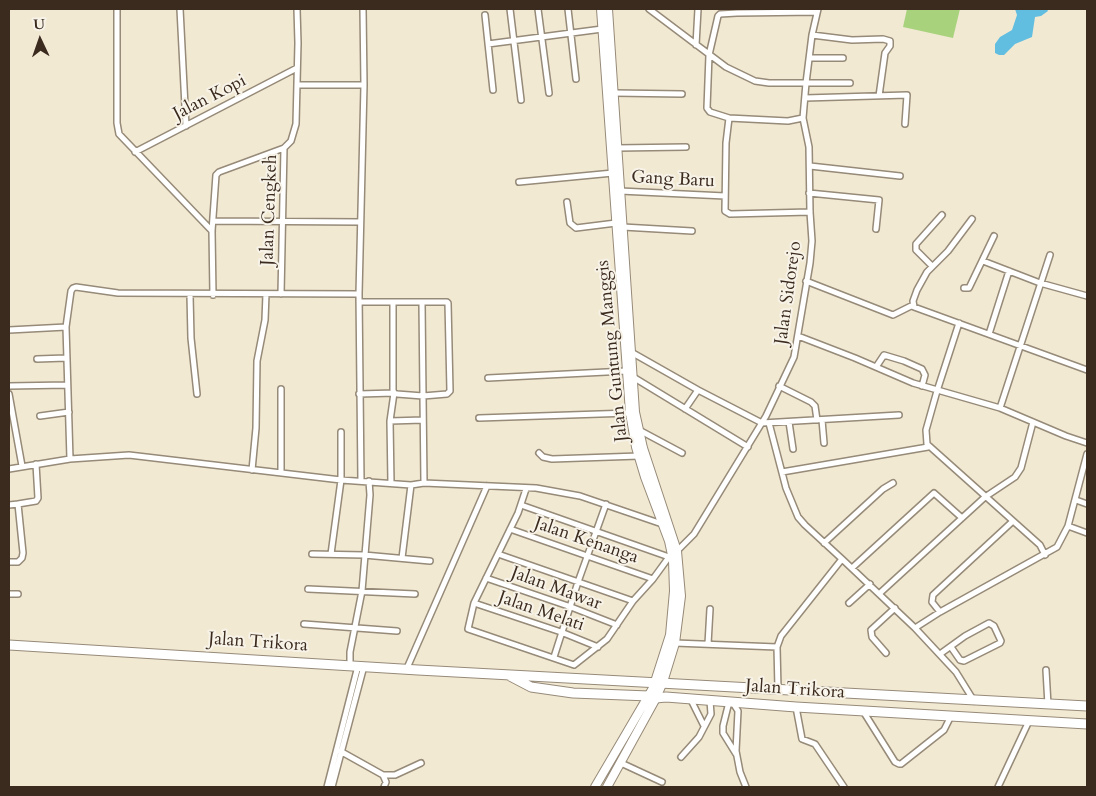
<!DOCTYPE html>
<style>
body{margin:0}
#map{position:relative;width:1096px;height:796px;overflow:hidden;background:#f2e9d3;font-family:Cardo,serif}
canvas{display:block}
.frame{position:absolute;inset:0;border:10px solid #3b2a1e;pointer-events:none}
.north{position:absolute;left:15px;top:15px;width:50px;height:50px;-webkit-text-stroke:4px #f7f3e8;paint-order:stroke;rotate:357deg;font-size:14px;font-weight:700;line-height:20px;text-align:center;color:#3b2a1e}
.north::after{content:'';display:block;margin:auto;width:18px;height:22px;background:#3b2a1e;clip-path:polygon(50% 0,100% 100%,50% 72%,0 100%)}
</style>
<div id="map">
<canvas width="1096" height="796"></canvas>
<div class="frame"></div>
<div class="north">U</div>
</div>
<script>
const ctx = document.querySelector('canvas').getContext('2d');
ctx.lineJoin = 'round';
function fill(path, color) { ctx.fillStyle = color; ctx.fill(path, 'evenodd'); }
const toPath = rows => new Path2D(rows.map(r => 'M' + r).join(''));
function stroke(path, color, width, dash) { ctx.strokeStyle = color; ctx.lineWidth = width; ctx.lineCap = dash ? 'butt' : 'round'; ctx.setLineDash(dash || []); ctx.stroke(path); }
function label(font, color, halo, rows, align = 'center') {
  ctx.font = font + ' Cardo,serif'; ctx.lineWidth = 4; ctx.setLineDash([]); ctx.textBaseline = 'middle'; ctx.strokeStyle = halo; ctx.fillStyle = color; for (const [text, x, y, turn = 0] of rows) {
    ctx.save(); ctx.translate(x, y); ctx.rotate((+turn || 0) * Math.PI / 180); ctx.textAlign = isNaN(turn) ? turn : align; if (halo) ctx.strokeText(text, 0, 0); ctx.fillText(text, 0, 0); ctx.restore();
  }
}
const green = toPath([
 [907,9,960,9,953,38,903,27]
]);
const water = toPath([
 [1015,9,1047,9,1048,11,1041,16,1035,17,1032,37,1015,44,1004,55,999,55,995,53,995,44,1000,37,1012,30,1017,15]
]);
const street = toPath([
 [117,9,117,123,119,134,212,231],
 [180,9,186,126],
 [510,9,521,100],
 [538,9,549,93],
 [568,9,576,79],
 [649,9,726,67,755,81,769,83,850,83],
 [485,15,493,90],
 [812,35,852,40,883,39,890,41,890,46,885,53,879,96],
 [488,44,602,29],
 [696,45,698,9],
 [810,58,843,58],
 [297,85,364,85],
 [614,93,682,94],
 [805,98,907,95,905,124],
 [729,118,710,112,707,108,709,55,718,16,720,14,737,13,817,12],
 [803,118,788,121,729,118,726,143,725,211,730,214,810,212],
 [617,148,686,147],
 [135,152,297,68],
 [810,166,900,176],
 [519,182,613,173],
 [620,191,725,196],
 [809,193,879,200,876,229],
 [567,202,570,223,576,228,616,223],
 [972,219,948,251,927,272,917,290,913,301,914,307,1087,370],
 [213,221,360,222],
 [623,227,692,231],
 [983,261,1040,283,1087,296],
 [932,266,916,250,916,244,942,215],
 [806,281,893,315,913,305],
 [964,288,969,288,994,236],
 [281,294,284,148],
 [359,294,364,85,363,9],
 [190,295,191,338,197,394],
 [213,295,212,231,216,175,219,172,284,148,291,141,296,124,298,43,297,9],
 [359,302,447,302,448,303,450,391,447,394,423,396,422,303],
 [393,302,393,390,394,393,397,394,423,396,424,483],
 [959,323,937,391,926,430,927,444,1040,545,1045,555],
 [9,330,66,327],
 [989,334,1009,271],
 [798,336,855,358,913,383,1000,408,1066,436,1087,443],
 [631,352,698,390,762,423,899,415],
 [37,359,66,358],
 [876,367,884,355,904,361,922,369,925,375,922,386],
 [633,377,748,447],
 [488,378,626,371],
 [9,386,67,385],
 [779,386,811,402,815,406,817,420],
 [9,394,22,466],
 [359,394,394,393,390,421,391,483],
 [1000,408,1050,255],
 [685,409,698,390],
 [40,416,69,412],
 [479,418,630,413],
 [822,420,824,443],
 [390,421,423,420],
 [789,422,793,449],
 [769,423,786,488,798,517,805,525,842,559,915,628,956,672,974,701],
 [639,430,682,453],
 [539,453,543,457,552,459,639,456],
 [70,459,66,327,71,291,73,288,76,287,118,293,359,294,361,481],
 [9,469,70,459,129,455,341,480,411,485,424,483,536,488,580,496,665,525],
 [252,470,256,428,257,361,265,320,266,294],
 [782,472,928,447],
 [281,473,281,389],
 [526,489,518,513,474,603,468,629,574,665,607,639,633,601,653,579,669,557],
 [1076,500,1087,504],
 [18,504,36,501,38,498,36,464],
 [9,505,18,504,23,553,22,558,18,562,9,562],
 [521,505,669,557,672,556],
 [1068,526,1087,533],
 [510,529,653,579],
 [824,543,883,489,893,483],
 [677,551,694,534,766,416,794,357,810,263,812,241,810,212,809,147,803,118,806,83,812,35,818,9],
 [312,554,364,555,430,561],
 [331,554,341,480,341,432],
 [498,554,633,601],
 [402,558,411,485],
 [852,568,934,493,962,518],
 [486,578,571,607,617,625],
 [308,589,415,594],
 [880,593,985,497,1015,477,1021,468,1033,422],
 [9,594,18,594],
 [474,603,561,632,598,647],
 [849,603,870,584],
 [940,612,932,602,933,595,1013,521],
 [304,624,397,631],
 [915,628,940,612,1057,547,1068,526,1087,454],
 [675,643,777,647],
 [708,644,710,609],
 [886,653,872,637,871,630,895,608],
 [940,654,965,636,989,623,994,626,1001,641,1000,643,964,661,960,660,951,647],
 [554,657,578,582,606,504],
 [350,665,350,652,362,591,370,495,369,481],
 [407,668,487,486],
 [1046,670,1048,705],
 [778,689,777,647,781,636,842,559],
 [691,700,704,726],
 [729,702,723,726,723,733,736,754],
 [733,703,738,711,736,751,740,772,746,787],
 [796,707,802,739,815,744,844,787],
 [863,711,895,762,899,764,901,764,944,730,951,716],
 [340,751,383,775,395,775,421,763],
 [681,757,699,737,711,714,710,701],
 [621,763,662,782],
 [383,775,386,782,384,787],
 [327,787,358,666],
 [332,787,364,666],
 [998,787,1029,721]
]);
const secondary = toPath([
 [595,787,653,688,670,635,674,591,673,560,669,541,645,477,636,447,630,413,601,9],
 [607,787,656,698,663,682,675,643,681,596,677,551,643,448,635,412,608,9]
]);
const primary = toPath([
 [9,645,418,670,1087,706],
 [510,676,531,687,573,693,649,696,656,698,666,697,796,707,1087,724]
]);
const streetNames = [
 ["Jalan Kopi",210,98,-27],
 ["Gang Baru",673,180,3],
 ["Jalan Cengkeh",270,210,-88],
 ["Jalan Sidorejo",789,293,-82],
 ["Jalan Guntung Manggis",613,351,-96],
 ["Jalan Kenanga",586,541,19],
 ["Jalan Mawar",556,589,20],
 ["Jalan Melati",541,612,19],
 ["Jalan Trikora",258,643,4],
 ["Jalan Trikora",795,690,4]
];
fill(green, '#a9d27d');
fill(water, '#62bee0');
stroke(street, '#968a78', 8);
stroke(secondary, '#968a78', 10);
stroke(primary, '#968a78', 11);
stroke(street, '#fff', 5);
stroke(secondary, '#fff', 8);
stroke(primary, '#fff', 9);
label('18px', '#3b2a1e', '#f7f3e8', streetNames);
</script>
